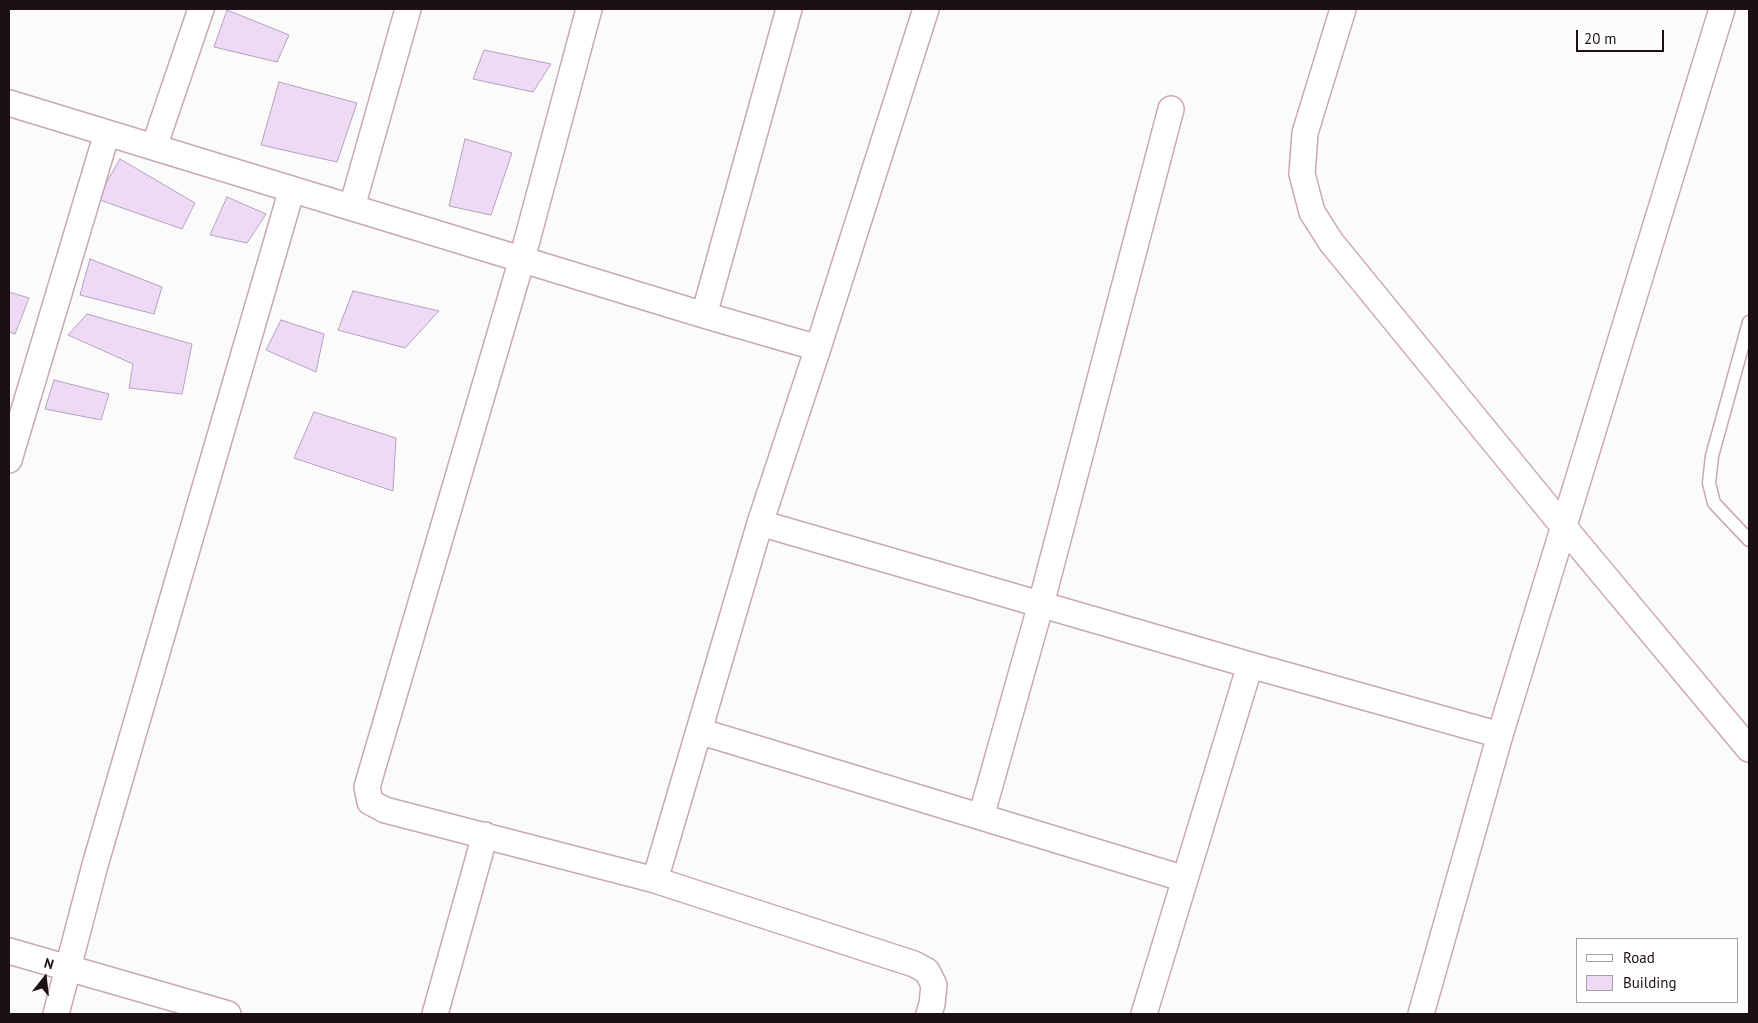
<!DOCTYPE html>
<style>
body{margin:0}
#map{position:relative;width:1758px;height:1023px;overflow:hidden;background:#fbfbfb;font-family:"PT Sans",sans-serif}
canvas{display:block}
.frame{position:absolute;inset:0;border:10px solid #1c1016;pointer-events:none}
.legend{position:absolute;left:1576px;top:938px;width:162px;height:65px;box-sizing:border-box;background:#fff;border:1px solid #a49fa2;margin:0;padding:6px 9px;list-style:none;font-size:15px;color:#1c1016}
.legend li{display:flex;align-items:center;gap:10px;height:25px}
.legend b{width:25px;border:1px solid #a49fa2}
.north{position:absolute;left:20px;top:953px;width:50px;height:50px;-webkit-text-stroke:4px #fff;paint-order:stroke;rotate:16deg;font-size:14px;font-weight:700;line-height:20px;text-align:center;color:#1c1016}
.north::after{content:'';display:block;margin:auto;width:18px;height:22px;background:#1c1016;clip-path:polygon(50% 0,100% 100%,50% 72%,0 100%)}
.scale{position:absolute;left:1576px;top:30px;width:88px;height:22px;box-sizing:border-box;border:2px solid #1c1016;border-top:0;padding-left:6px;font-size:15px;line-height:18px;white-space:nowrap;color:#1c1016;-webkit-text-stroke:4px #fff;paint-order:stroke}
</style>
<div id="map">
<canvas width="1758" height="1023"></canvas>
<div class="frame"></div>
<ul class="legend">
<li><b style="height:6px;background:#fff"></b>Road</li>
<li><b style="height:14px;background:#eed9f6"></b>Building</li>
</ul>
<div class="north">N</div>
<div class="scale">20 m</div>
</div>
<script>
const ctx = document.querySelector('canvas').getContext('2d');
ctx.lineJoin = 'round';
function fill(path, color) { ctx.fillStyle = color; ctx.fill(path, 'evenodd'); }
const toPath = rows => new Path2D(rows.map(r => 'M' + r).join(''));
function stroke(path, color, width, dash) { ctx.strokeStyle = color; ctx.lineWidth = width; ctx.lineCap = dash ? 'butt' : 'round'; ctx.setLineDash(dash || []); ctx.stroke(path); }
const building = toPath([
 [227,10,289,35,277,62,214,47,227,10],
 [484,50,551,64,533,92,473,79,484,50],
 [279,82,357,103,337,162,261,145,279,82],
 [465,139,512,153,491,215,449,206,465,139],
 [120,159,195,203,182,229,97,199,120,159],
 [227,197,266,214,247,243,210,235,227,197],
 [90,259,162,287,154,314,80,295,90,259],
 [353,291,439,311,405,348,338,330,353,291],
 [9,292,29,298,15,334,9,332,9,292],
 [87,314,192,344,182,394,129,388,133,364,68,335,87,314],
 [281,320,324,334,316,372,266,350,281,320],
 [54,380,109,394,101,420,45,409,54,380],
 [314,412,396,438,393,491,294,458,314,412]
]);
const lane = toPath([
 [1749,322,1712,456,1709,483,1714,503,1749,540]
]);
const street = toPath([
 [589,9,522,259,367,787,370,802,385,810,655,880,914,964,927,971,934,985,932,1004,929,1014],
 [1343,9,1305,133,1302,174,1312,212,1331,242,1563,526,1749,749],
 [9,103,704,315,818,348,926,9],
 [154,147,201,9],
 [352,207,408,9],
 [704,315,789,9],
 [818,348,760,523,1250,665],
 [9,460,107,133],
 [699,731,1185,879],
 [981,817,1041,604,1171,109],
 [655,880,760,523],
 [9,951,228,1014],
 [56,1014,95,865,292,189],
 [435,1014,485,835],
 [1144,1014,1250,665,1500,735,1722,9],
 [1421,1014,1500,735]
]);
fill(building, '#eed9f6');
stroke(building, '#b5a1bd', 1);
stroke(lane, '#caa7b6', 15);
stroke(street, '#caa7b6', 28);
stroke(lane, '#fff', 12);
stroke(street, '#fff', 25);
</script>
